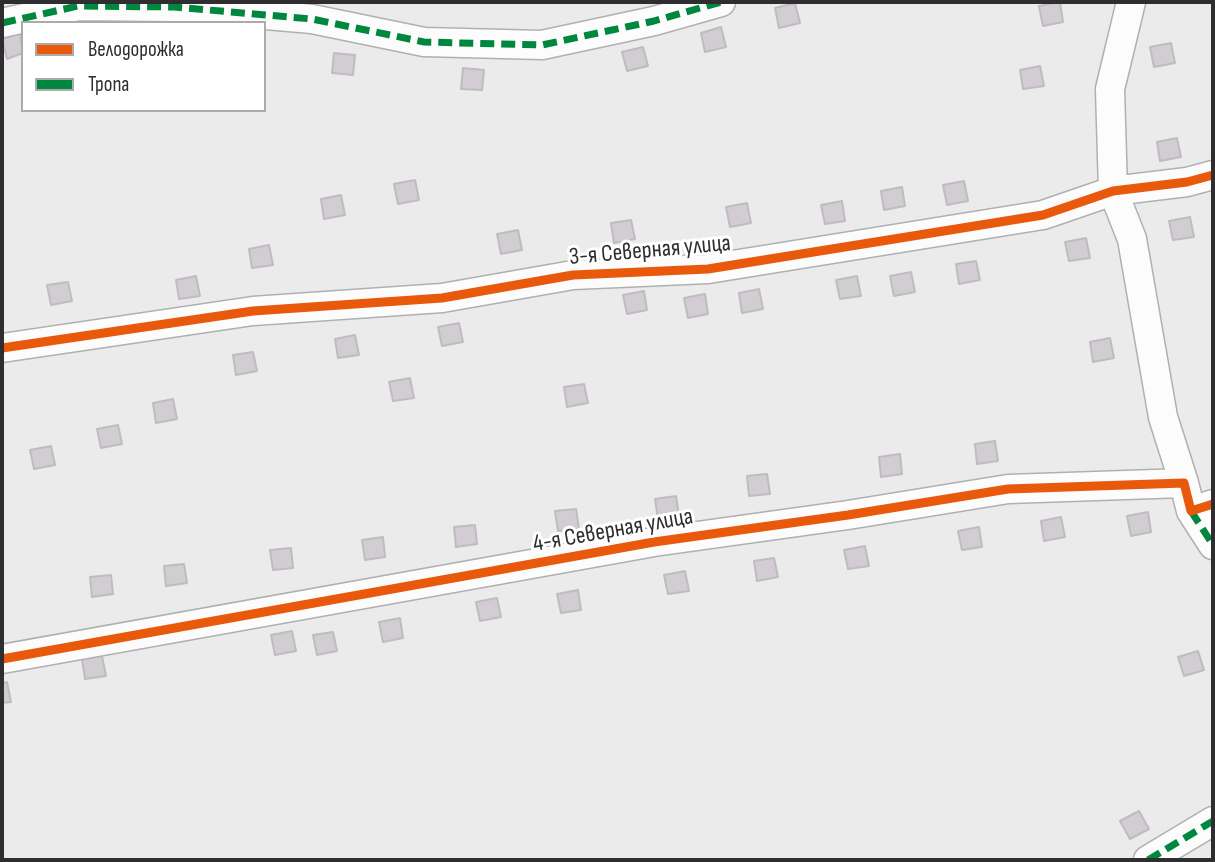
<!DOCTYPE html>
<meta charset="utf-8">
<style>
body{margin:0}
#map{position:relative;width:1215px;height:862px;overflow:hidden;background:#ecebec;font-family:"Sofia Sans Condensed",sans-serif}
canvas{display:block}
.frame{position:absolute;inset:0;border:4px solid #2f2d2f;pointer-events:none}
.legend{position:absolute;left:21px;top:21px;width:245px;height:91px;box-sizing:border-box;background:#fff;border:2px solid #acabac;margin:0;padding:9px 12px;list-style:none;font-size:21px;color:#2f2d2f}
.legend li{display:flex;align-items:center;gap:14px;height:35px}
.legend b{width:35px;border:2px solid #acabac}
</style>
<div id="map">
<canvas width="1215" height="862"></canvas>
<div class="frame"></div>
<ul class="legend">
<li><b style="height:9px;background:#e8590c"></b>Велодорожка</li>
<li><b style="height:9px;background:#00873e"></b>Тропа</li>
</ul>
</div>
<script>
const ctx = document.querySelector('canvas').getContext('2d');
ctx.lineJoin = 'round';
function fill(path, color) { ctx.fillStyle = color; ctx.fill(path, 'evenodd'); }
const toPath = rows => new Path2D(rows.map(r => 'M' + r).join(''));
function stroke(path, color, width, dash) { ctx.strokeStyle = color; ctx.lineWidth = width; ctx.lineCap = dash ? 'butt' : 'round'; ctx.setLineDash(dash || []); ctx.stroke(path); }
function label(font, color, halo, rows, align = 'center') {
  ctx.font = font + ' "Sofia Sans Condensed",sans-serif'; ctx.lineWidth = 6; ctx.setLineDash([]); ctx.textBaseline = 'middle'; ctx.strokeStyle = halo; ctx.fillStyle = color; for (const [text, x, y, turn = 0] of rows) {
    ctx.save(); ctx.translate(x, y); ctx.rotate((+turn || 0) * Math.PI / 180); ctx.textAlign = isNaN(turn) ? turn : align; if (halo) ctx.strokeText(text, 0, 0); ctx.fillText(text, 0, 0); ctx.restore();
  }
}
const building = toPath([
 [1060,2,1063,22,1043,26,1039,6,1060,2],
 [795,3,800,23,779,28,775,8,795,3],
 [721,27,726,47,705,52,701,33,721,27],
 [20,33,23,53,7,59,2,39,20,33],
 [1171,43,1175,63,1154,67,1150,47,1171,43],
 [643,47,648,66,627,71,622,52,643,47],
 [334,53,355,55,353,75,332,73,334,53],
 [1040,66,1044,86,1023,89,1020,70,1040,66],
 [463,68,484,70,482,90,461,89,463,68],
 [1177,138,1181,157,1160,161,1157,142,1177,138],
 [415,180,419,200,398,204,394,184,415,180],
 [964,181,968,201,947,205,943,185,964,181],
 [902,187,905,206,884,210,881,191,902,187],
 [341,195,345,215,324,219,321,199,341,195],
 [842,201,845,221,825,224,821,205,842,201],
 [747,203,751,223,730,227,726,207,747,203],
 [1190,217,1194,237,1173,240,1169,221,1190,217],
 [631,220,635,239,614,243,611,223,631,220],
 [518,230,522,250,501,254,497,234,518,230],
 [1086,238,1090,258,1069,261,1065,242,1086,238],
 [269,245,273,265,252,268,249,249,269,245],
 [976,261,980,280,959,284,956,264,976,261],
 [911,272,915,292,894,296,890,276,911,272],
 [196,276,200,296,179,299,176,280,196,276],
 [857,276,861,296,840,299,836,280,857,276],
 [68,282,72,301,51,305,47,285,68,282],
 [759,289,763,309,742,313,739,293,759,289],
 [644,291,647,310,627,314,623,295,644,291],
 [705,294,708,314,688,318,684,298,705,294],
 [459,323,463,342,442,346,438,327,459,323],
 [355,335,359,355,338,358,335,339,355,335],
 [1110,338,1114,358,1093,362,1090,342,1110,338],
 [253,352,257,371,236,375,233,355,253,352],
 [410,378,414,398,393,401,389,382,410,378],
 [584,384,588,403,567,407,564,387,584,384],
 [173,399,177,419,156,423,153,403,173,399],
 [118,425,122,444,101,448,97,429,118,425],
 [995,441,998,461,977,464,975,444,995,441],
 [51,446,55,465,34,469,30,450,51,446],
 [900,454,902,474,881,477,879,457,900,454],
 [767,474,770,494,749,496,747,476,767,474],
 [676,496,679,516,658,519,655,499,676,496],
 [576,509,579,529,558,531,555,511,576,509],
 [1148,512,1151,532,1131,536,1127,516,1148,512],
 [1061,517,1065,537,1044,541,1041,521,1061,517],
 [475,525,477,544,456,547,454,527,475,525],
 [979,527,982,547,962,550,958,531,979,527],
 [383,537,385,557,365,560,362,540,383,537],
 [865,546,869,566,848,569,844,550,865,546],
 [291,548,293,568,273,570,270,550,291,548],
 [774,558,778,577,757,581,754,561,774,558],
 [184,564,187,583,166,586,164,566,184,564],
 [685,571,689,591,668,594,664,575,685,571],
 [111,575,113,594,92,597,90,577,111,575],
 [578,590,581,610,561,613,557,594,578,590],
 [497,598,501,617,480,621,476,602,497,598],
 [400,618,403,638,383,642,379,622,400,618],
 [292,631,296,651,275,655,271,635,292,631],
 [333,632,337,651,317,655,313,635,333,632],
 [1198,651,1204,670,1184,676,1178,657,1198,651],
 [102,656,106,676,85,679,82,659,102,656],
 [7,682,11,702,2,703,2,683,7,682],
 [1139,811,1149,829,1130,839,1120,821,1139,811]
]);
const minor = toPath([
 [1131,2,1110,89,1113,191,1132,239,1163,417,1184,483],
 [2,23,78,6,174,7,312,19,424,42,542,45,654,21,721,2],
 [2,348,253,311,442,298,573,275,708,269,1043,215,1113,191,1187,182,1213,175],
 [1191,511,1213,545],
 [2,659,654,542,848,515,1008,489,1184,483,1191,511,1213,504],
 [1148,860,1213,821]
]);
const quiet = toPath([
 [2,23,78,6,174,7,312,19,424,42,542,45,654,21,721,2],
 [1191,511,1213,545],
 [1148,860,1213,821]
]);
const cycleway = toPath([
 [2,348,253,311,442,298,573,275,708,269,1043,215,1113,191,1187,182,1213,175],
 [2,659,654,542,848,515,1008,489,1184,483,1191,511,1213,504]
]);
const streetNames = [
 ["3-я Северная улица",650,251,-5],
 ["4-я Северная улица",613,531,-10]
];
fill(building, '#d2cdd3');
stroke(building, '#bebdbe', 2);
stroke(minor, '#b1b0b1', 31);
stroke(minor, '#fcfcfc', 28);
stroke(quiet, '#00873e', 7, [14, 7]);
stroke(cycleway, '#e8590c', 9);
label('24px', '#2f2d2f', '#fff', streetNames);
</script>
